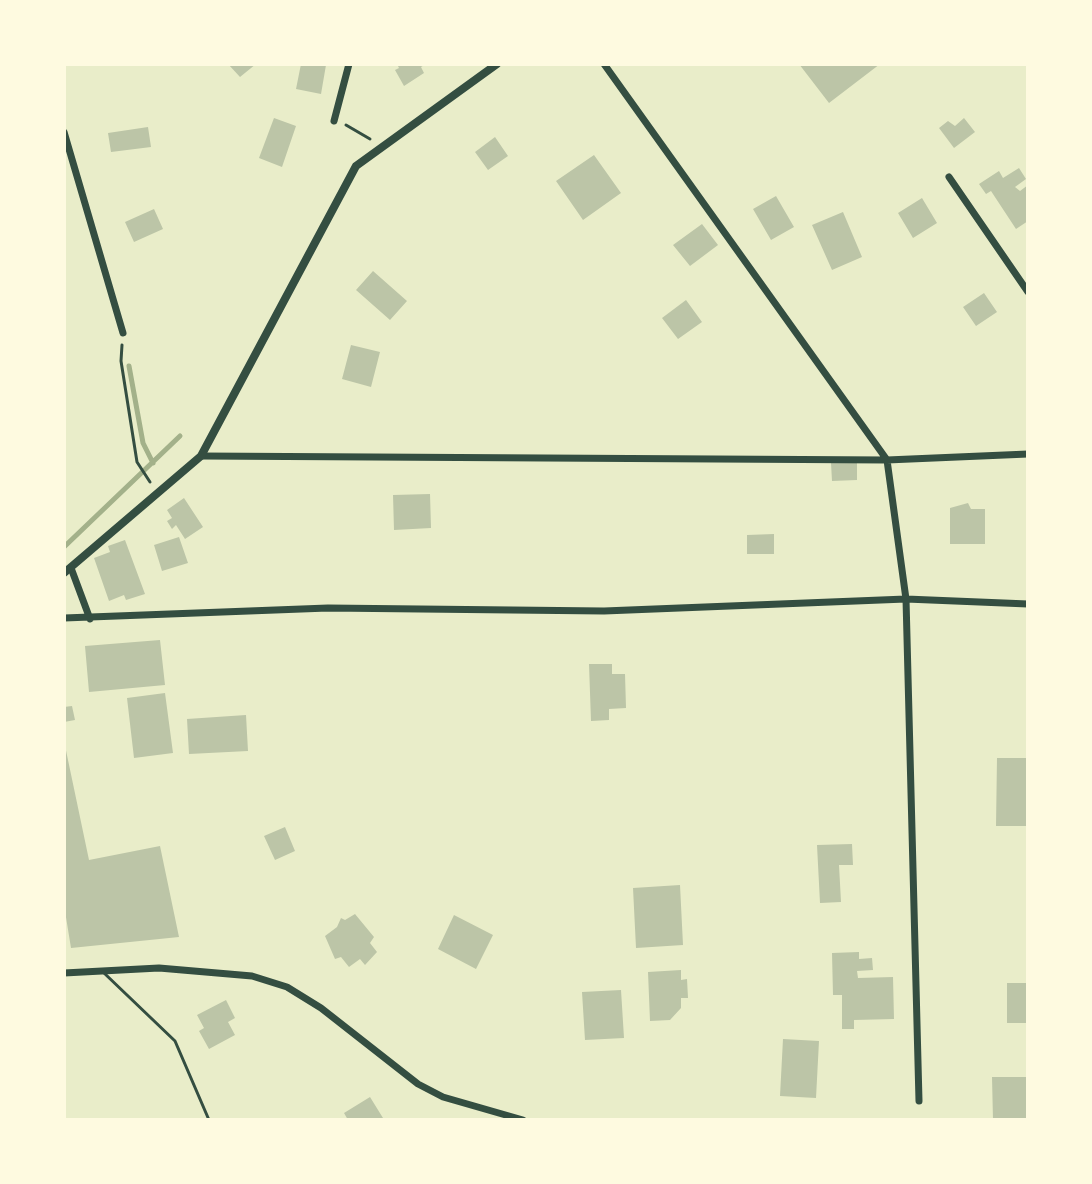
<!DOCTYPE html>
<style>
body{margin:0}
#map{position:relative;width:1092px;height:1184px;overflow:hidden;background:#e9edc9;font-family:Arial,sans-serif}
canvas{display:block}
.frame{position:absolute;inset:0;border:66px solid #fefae0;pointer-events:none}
</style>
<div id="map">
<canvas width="1092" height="1184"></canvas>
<div class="frame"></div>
</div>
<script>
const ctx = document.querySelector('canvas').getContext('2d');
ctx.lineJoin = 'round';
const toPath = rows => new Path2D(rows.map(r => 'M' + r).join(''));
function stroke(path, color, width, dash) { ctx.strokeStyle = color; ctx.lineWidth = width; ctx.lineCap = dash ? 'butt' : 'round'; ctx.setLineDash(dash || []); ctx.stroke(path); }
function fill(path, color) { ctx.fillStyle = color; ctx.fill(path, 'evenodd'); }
const stream = toPath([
 [129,366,143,443,153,463],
 [64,547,180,436]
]);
const building = toPath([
 [228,64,256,64,240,77],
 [301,64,326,65,321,94,296,89],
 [397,64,426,64,421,67,424,73,404,86,395,70,399,68],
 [799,64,880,64,829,103],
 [274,118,296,126,282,167,259,158],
 [964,118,975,132,954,148,939,128,948,121,955,126],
 [148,127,151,147,111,152,108,133],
 [495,137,508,156,488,170,475,152],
 [594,155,621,193,583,220,556,181],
 [1019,168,1026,179,1015,187,1020,191,1028,185,1028,221,1016,229,991,191,986,194,979,184,999,171,1003,178],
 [776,196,794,227,771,240,753,209],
 [922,198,937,223,913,238,898,213],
 [154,209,163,229,134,242,125,222],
 [843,212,862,257,832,270,812,225],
 [702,224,718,245,690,266,673,245],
 [373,271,407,301,390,320,356,290],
 [984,293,997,312,976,326,963,307],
 [686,300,702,322,678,339,662,318],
 [351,345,380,352,371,387,342,379],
 [831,463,857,463,857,480,832,481],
 [430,494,431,528,394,530,393,495],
 [184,498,203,527,185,539,176,525,172,529,167,521,172,518,167,510],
 [968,503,971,509,985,509,985,544,950,544,950,508],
 [774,534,774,554,747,554,747,535],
 [179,537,188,563,162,571,154,545],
 [125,540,145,594,126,600,124,595,109,601,94,558,110,552,108,546],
 [160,640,165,685,89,692,85,646],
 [589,664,612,664,612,674,625,674,626,708,609,709,609,720,591,721],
 [165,693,173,753,134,758,127,698],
 [72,706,75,720,64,722,64,707],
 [246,715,248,751,189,754,187,719],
 [64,741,89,860,160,846,179,937,71,948,64,905],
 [997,758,1028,758,1028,826,996,826],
 [285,827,295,851,275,860,264,836],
 [852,844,853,865,839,865,841,902,820,903,817,845],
 [680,885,683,945,636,948,633,888],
 [355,914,374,937,370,943,377,952,365,965,360,959,349,967,341,957,335,959,325,936,337,927,341,918,345,920],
 [454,915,493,935,476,969,438,949],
 [859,952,859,959,872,958,873,970,857,971,858,978,893,977,894,1019,854,1020,854,1029,842,1029,842,995,833,995,832,953],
 [681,970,681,980,687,979,688,998,681,998,681,1008,670,1020,650,1021,648,972],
 [1007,983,1028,983,1028,1023,1007,1023],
 [621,990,624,1038,585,1040,582,992],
 [226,1000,235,1018,228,1022,235,1035,209,1049,199,1031,204,1028,197,1015],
 [783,1039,819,1041,816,1098,780,1096],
 [992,1077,1026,1077,1027,1120,993,1120],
 [370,1097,383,1118,348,1120,344,1113]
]);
const path = toPath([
 [346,125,370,139],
 [122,345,121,361,137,462,150,482]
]);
const service = toPath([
 [104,973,175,1041,209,1120]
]);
const minor = toPath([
 [604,64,887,460,906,599,919,1101],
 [334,121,349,64],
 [64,132,123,333],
 [949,177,1028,292],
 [201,456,887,460,1028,454],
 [71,568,90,619],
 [64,618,328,608,604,611,906,599,1028,604],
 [64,973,159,968,252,976,287,987,321,1008,418,1084,443,1097,523,1120]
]);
const tertiary = toPath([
 [64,573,201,456,356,166,497,64]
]);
stroke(stream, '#a3b18a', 5);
fill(building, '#bcc5a7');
stroke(path, '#344e41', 3);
stroke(service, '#344e41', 3);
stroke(minor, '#344e41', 7);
stroke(tertiary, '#344e41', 8);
</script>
